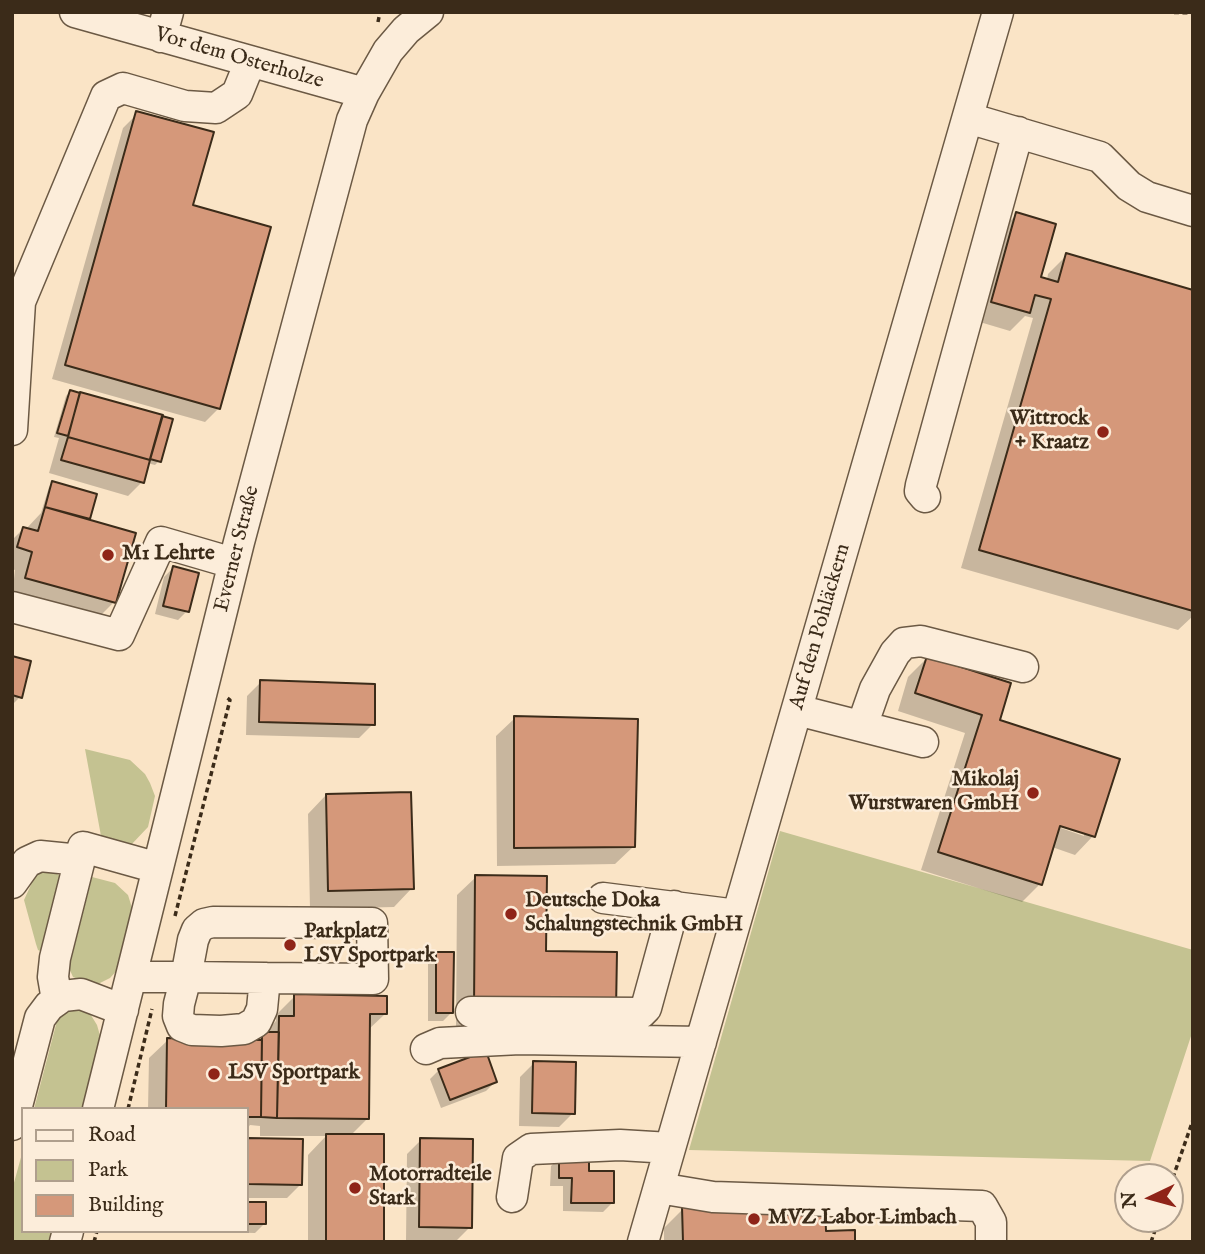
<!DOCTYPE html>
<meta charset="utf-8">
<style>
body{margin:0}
#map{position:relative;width:1205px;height:1254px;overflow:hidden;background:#fae4c6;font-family:"IM FELL English",serif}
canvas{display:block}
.frame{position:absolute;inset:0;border:14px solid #3b2b19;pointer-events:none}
.legend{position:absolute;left:21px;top:1107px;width:228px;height:126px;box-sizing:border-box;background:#fcedda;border:2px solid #af9f8d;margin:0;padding:9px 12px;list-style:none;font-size:21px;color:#3b2b19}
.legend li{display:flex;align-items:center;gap:14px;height:35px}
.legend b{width:35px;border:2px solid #af9f8d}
.north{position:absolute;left:1114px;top:1163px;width:70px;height:70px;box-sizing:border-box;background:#fcedda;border:2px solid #af9f8d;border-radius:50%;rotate:265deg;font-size:19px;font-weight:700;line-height:28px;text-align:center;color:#3b2b19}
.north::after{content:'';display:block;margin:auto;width:24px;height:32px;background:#8f2418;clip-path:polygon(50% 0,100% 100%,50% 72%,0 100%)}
</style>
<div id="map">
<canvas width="1205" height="1254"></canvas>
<div class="frame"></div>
<ul class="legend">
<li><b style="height:9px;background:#fcedda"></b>Road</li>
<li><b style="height:19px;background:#c4c291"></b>Park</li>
<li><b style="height:19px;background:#d5987a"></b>Building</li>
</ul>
<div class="north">N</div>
</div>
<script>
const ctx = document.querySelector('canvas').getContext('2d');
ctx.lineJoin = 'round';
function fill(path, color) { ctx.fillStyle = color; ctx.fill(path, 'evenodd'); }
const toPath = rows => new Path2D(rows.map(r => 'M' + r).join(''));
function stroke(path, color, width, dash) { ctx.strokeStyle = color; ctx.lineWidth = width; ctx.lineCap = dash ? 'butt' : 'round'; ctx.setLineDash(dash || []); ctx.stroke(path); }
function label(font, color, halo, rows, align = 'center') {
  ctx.font = font + ' "IM FELL English",serif'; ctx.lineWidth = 5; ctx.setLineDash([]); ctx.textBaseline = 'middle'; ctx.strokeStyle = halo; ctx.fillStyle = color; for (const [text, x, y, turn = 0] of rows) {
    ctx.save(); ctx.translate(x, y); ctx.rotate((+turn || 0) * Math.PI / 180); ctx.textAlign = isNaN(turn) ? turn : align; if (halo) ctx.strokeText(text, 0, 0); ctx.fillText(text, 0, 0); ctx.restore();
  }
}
const green = toPath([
 [85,749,130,760,145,774,150,783,155,796,148,827,131,845,109,844,101,836],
 [780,831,1193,950,1193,1030,1150,1161,689,1150],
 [41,871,50,871,59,875,62,884,42,952,38,950,36,944,24,900,35,876],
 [92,877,115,883,128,895,133,911,120,967,110,978,94,986,73,977,69,968],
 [70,1009,78,1009,89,1012,97,1025,101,1039,85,1109,34,1109,58,1017],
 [23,1150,23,1231,56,1231,53,1242,12,1242,12,1190]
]);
const shadow = toPath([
 [137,114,191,207,219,408,205,422,52,379,123,128],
 [1017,214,1039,278,1047,280,1048,274,1067,255,1193,291,1193,616,1178,630,961,568,1033,318,1025,316,1010,331,973,320,998,233],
 [70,392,159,461,155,465,147,463,142,482,128,496,49,473,59,438,54,437,66,396],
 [53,483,88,518,86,520,114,602,95,621,12,597,15,570,12,569,12,540,24,528,26,529,41,513,49,487],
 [173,568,187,611,178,620,155,614,164,577],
 [12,657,20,697,12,705],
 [927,658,997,721,1093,836,1075,855,1052,847,1040,884,1022,902,921,870,965,733,898,711,908,677],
 [1053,822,1084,832,1084,836,1052,825],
 [261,682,373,724,359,738,246,735,247,696],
 [515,718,634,846,615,864,497,866,496,736],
 [326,795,412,888,394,907,310,909,308,814],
 [476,877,544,953,595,1028,456,1026,457,895],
 [437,954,452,1012,443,1021,428,1021,428,963],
 [295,996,385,1014,368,1030,368,1118,350,1136,383,1242,308,1242,308,1155,326,1136,260,1136,260,1126,250,1125,247,1129,247,1109,148,1109,149,1058,168,1040,256,1041,276,1021,276,1015],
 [534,1063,573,1113,559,1127,519,1126,520,1077],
 [439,1070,495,1082,486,1091,441,1108,430,1079],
 [247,1140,301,1140,301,1184,287,1198,247,1198],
 [421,1140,470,1227,456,1241,406,1240,407,1154],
 [560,1157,587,1173,612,1203,603,1212,563,1211,563,1186,550,1186,551,1166],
 [247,1204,264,1204,264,1224,255,1233,204,1232,247,1231],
 [683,1209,824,1232,853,1242,664,1242,664,1228],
 [125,1231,181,1231,179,1233]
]);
const building = toPath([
 [136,111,214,132,193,205,271,227,220,409,65,365,136,111],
 [1016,212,1056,224,1041,277,1058,282,1066,253,1193,290,1193,611,979,550,1051,299,1035,295,1030,313,991,302,1016,212],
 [70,390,80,393,68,436,57,433,70,390],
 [80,392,163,415,150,460,68,437,80,392],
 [162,416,173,419,161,462,150,459,162,416],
 [68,437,150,460,144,483,61,460,68,437],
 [52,481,97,494,90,519,45,507,52,481],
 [45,507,136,533,116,603,25,578,32,552,17,547,23,527,38,531,45,507],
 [173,566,199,573,189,612,163,606,173,566],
 [12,656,31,661,22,698,12,695,12,656],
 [927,656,1011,683,1000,720,1120,759,1095,837,1060,826,1042,885,938,852,982,715,915,693,927,656],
 [260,680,375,684,375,725,259,722,260,680],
 [514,716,638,719,635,847,514,848,514,716],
 [411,792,414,889,328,891,326,794,411,792],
 [475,875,547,876,546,951,617,952,616,1010,474,1008,475,875],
 [436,952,454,952,453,1013,436,1013,436,952],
 [294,994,387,996,387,1014,370,1014,369,1119,277,1118,279,1016,294,1016,294,994],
 [262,1032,279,1032,277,1118,261,1117,262,1032],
 [167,1038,262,1040,261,1117,247,1117,247,1109,166,1109,167,1038],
 [486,1051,497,1082,450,1100,438,1069,486,1051],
 [533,1061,576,1062,575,1114,532,1113,533,1061],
 [326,1134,384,1134,384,1242,326,1242,326,1134],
 [247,1138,303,1139,302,1185,247,1184,247,1138],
 [420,1138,473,1139,472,1228,419,1227,420,1138],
 [559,1155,589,1156,589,1171,614,1171,614,1203,571,1203,572,1178,559,1178,559,1155],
 [247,1202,266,1202,266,1224,247,1224,247,1202],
 [825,1206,826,1231,855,1230,855,1242,683,1242,682,1207,825,1206]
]);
const path = toPath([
 [1157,12,1193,13],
 [378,22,380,12],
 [175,916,230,700,225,696],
 [128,1109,152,1009],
 [1170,1186,1193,1120],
 [94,1242,97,1231],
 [1151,1242,1159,1219]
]);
const minor = toPath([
 [75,12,364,93],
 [161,37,168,12],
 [968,118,1100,157,1129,186,1147,197,1193,211],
 [12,430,20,302,106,96,123,88,185,106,216,108,237,94,250,62],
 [925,497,920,491,921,485,1018,132],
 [12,607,119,635,161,542,233,563],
 [797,710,923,742],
 [862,726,875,689,895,653,904,643,921,641,1023,667],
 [12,883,27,862,40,856,80,860],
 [603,898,737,915],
 [131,977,186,977,265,978,373,979,372,923,213,922,204,924,197,930,193,940,186,977,179,1004,178,1016,182,1026,192,1030,221,1031,244,1029,256,1022,262,1009,265,978],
 [57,1000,53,977,55,958,83,847,158,868],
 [471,1012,641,1013,646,1008,674,906],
 [426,1049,440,1043,520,1039,701,1042],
 [98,1109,239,542,352,120,364,93,388,51,406,30,428,12],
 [12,1125,40,1018,49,1006,63,996,81,994,123,1010],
 [659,1188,713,1197,982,1206,991,1222,991,1242],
 [512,1197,518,1158,531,1149,620,1145,670,1148],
 [65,1242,68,1231],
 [643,1242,998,12]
]);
const markers = [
 [1103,432,7,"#8f2418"],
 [108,555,7,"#8f2418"],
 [1033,793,7,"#8f2418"],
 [511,914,7,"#8f2418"],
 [290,945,7,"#8f2418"],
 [214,1074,7,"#8f2418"],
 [355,1188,7,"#8f2418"],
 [754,1219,7,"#8f2418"]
];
const streetNames = [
 ["Vor dem Osterholze",239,59,16],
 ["Everner Straße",238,549,-76],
 ["Auf den Pohläckern",821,627,-74]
];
const poiNames = [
 ["Wittrock",1089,420,"right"],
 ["+ Kraatz",1089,444,"right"],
 ["M1 Lehrte",122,555],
 ["Mikolaj",1019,781,"right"],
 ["Wurstwaren GmbH",1019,805,"right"],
 ["Deutsche Doka",525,902],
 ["Schalungstechnik GmbH",525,926],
 ["Parkplatz",304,933],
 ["LSV Sportpark",304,957],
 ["LSV Sportpark",228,1074],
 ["Motorradteile",369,1176],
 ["Stark",369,1200],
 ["MVZ Labor Limbach",768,1219]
];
fill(green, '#c4c291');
fill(shadow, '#0003');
fill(building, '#d5987a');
stroke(building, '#3b2b19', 2);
stroke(minor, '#6b5944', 33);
stroke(path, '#3b2b19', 3.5, [5, 3.5]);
stroke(minor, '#fcedda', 30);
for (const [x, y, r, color] of markers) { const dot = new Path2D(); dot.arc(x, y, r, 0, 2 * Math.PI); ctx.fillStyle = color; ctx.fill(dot); stroke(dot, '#fcedda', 2.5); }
label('21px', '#3b2b19', '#fcedda', streetNames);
label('bold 21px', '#3b2b19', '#fcedda', poiNames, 'left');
</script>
